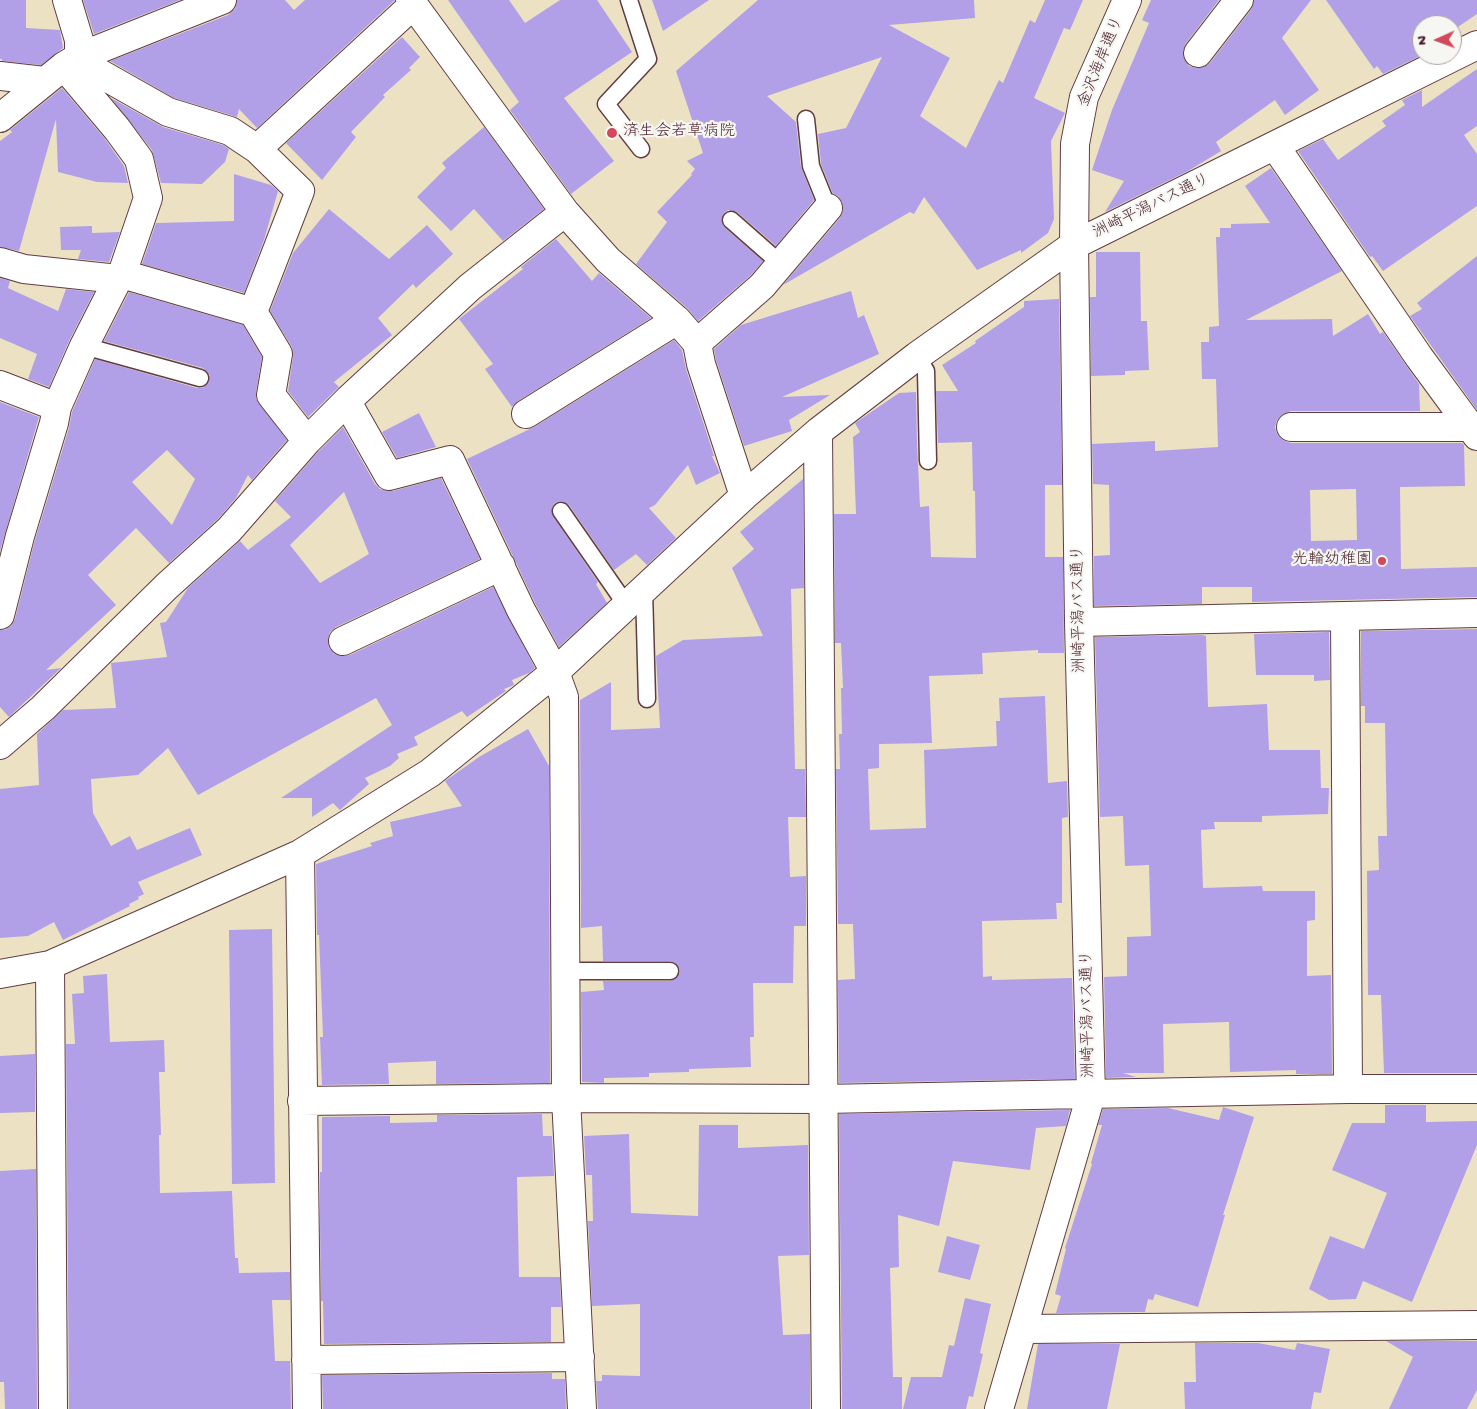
<!DOCTYPE html>
<meta charset="utf-8">
<style>
body{margin:0}
#map{position:relative;width:1477px;height:1409px;overflow:hidden;background:#ece2c3;font-family:"Gochi Hand",sans-serif}
canvas{display:block}
.north{position:absolute;left:1412px;top:15px;width:50px;height:50px;box-sizing:border-box;background:#f6f6f2;border:1px solid #b1a0a2;border-radius:50%;rotate:268deg;font-size:14px;font-weight:700;line-height:20px;text-align:center;color:#4a1f2b}
.north::after{content:'';display:block;margin:auto;width:18px;height:22px;background:#d1495b;clip-path:polygon(50% 0,100% 100%,50% 72%,0 100%)}
</style>
<div id="map">
<canvas width="1477" height="1409"></canvas>
<div class="north">N</div>
</div>
<script>
const ctx = document.querySelector('canvas').getContext('2d');
ctx.lineJoin = 'round';
function fill(path, color) { ctx.fillStyle = color; ctx.fill(path, 'evenodd'); }
const toPath = rows => new Path2D(rows.map(r => 'M' + r).join(''));
function stroke(path, color, width, dash) { ctx.strokeStyle = color; ctx.lineWidth = width; ctx.lineCap = dash ? 'butt' : 'round'; ctx.setLineDash(dash || []); ctx.stroke(path); }
function label(font, color, halo, rows, align = 'center') {
  ctx.font = font + ' "Gochi Hand","Klee One",sans-serif'; ctx.lineWidth = 4.5; ctx.setLineDash([]); ctx.textBaseline = 'middle'; ctx.strokeStyle = halo; ctx.fillStyle = color; for (const [text, x, y, turn = 0] of rows) {
    ctx.save(); ctx.translate(x, y); ctx.rotate((+turn || 0) * Math.PI / 180); ctx.textAlign = isNaN(turn) ? turn : align; if (halo) ctx.strokeText(text, 0, 0); ctx.fillText(text, 0, 0); ctx.restore();
  }
}
const building = toPath([
 [0,0,26,0,26,28,60,30,63,48,41,65,2,61,2,59,0,59],
 [83,0,180,0,94,34],
 [237,0,285,0,294,10,305,0,395,0,257,128,239,109,237,117,174,98,110,61,228,15,235,9],
 [448,0,509,0,525,23,560,0,597,0,632,52,564,98,614,161,571,194,510,110,519,102],
 [652,0,709,0,663,31],
 [758,0,974,0,975,18,889,25,950,58,920,116,966,148,999,80,1003,83,1030,20,1035,23,1045,0,1083,0,1070,30,1064,28,1034,98,1065,113,1051,141,1054,219,1048,233,1021,253,1021,250,977,270,924,197,914,214,910,212,783,285,840,218,843,211,842,202,838,196,833,194,821,164,818,134,846,128,882,57,767,96,796,122,801,167,814,200,776,246,737,212,728,210,724,213,721,219,724,227,763,261,751,275,698,321,687,308,636,264,667,222,657,212,692,175,691,174,695,169,687,161,703,153,676,71],
 [1151,0,1219,0,1186,43,1183,50,1184,59,1189,66,1196,68,1204,67,1210,63,1251,10,1254,0,1311,0,1282,38,1319,90,1285,115,1275,100,1216,142,1221,151,1188,171,1105,212,1124,181,1092,170,1112,110,1149,23,1142,20],
 [1326,0,1477,0,1477,14,1452,31,1452,25,1422,25,1422,55,1383,74,1377,66,1374,69],
 [402,37,420,57,409,68,411,70,383,95,385,97,351,132,356,137,322,180,286,143],
 [1477,69,1477,126,1464,135,1477,154,1477,206,1383,271,1372,256,1370,257,1298,151,1323,139,1338,160,1386,126,1382,121,1405,105,1402,100,1422,90,1422,107],
 [62,88,105,139,124,166,128,183,97,182,58,172,56,119,19,251,0,247,0,141,12,132,10,130],
 [111,98,163,127,223,145,229,149,225,162,202,184,161,183,152,150],
 [484,127,544,209,503,241,474,209,451,231,417,197,446,168,442,163],
 [1271,168,1342,271,1246,320,1332,319,1333,336,1368,314,1380,334,1383,332,1419,384,1420,411,1291,411,1283,414,1277,420,1275,427,1277,434,1283,440,1291,443,1462,443,1464,445,1465,486,1400,487,1401,569,1477,567,1477,597,1252,602,1252,587,1202,587,1202,604,1094,606,1094,556,1110,555,1109,485,1093,484,1092,444,1155,441,1155,451,1218,447,1216,379,1202,379,1201,342,1209,342,1209,327,1219,326,1216,237,1220,237,1220,228,1231,228,1231,224,1270,223,1245,186],
 [1356,489,1357,540,1311,541,1310,490],
 [234,174,271,185,278,191,264,240,244,293,142,264,156,223,234,221],
 [329,209,389,259,427,225,453,254,416,288,413,284,378,318,392,335,334,382,339,387,308,417,288,391,293,357,292,347,270,311,293,253],
 [92,226,92,233,120,232,109,262,78,259,81,250,61,250,60,227],
 [556,239,592,281,599,273,651,318,518,401,512,407,485,369,493,364,459,319,523,269,521,267],
 [1096,252,1140,252,1141,321,1147,321,1149,370,1125,371,1125,375,1091,376,1090,297,1096,297],
 [1477,256,1477,410,1410,316,1422,309,1417,303],
 [0,278,10,281,8,288,58,311,66,289,94,292,70,339,49,387,28,379,37,354,0,338],
 [851,291,858,318,864,315,879,354,782,397,830,395,789,420,792,431,744,446,716,360,714,349,741,325],
 [129,292,243,325,262,357,256,392,256,399,287,440,252,480,248,475,236,498,218,519,169,563,136,528,88,575,116,605,46,670,61,668,9,717,0,707,0,630,5,630,11,626,15,619,35,540,69,428,72,412,95,359,197,388,203,388,209,381,210,375,203,368,104,341],
 [167,450,195,479,172,525,132,482],
 [1058,299,1059,299,1062,485,1045,485,1045,557,1063,557,1064,653,1038,653,1038,650,982,653,983,674,929,676,932,743,879,744,879,768,868,769,870,830,926,828,924,750,997,746,996,721,1000,721,999,698,1045,696,1048,783,1067,781,1068,817,1062,818,1062,903,1056,903,1057,919,982,921,983,977,992,976,992,980,1072,978,1075,1079,839,1083,838,980,855,979,853,924,838,924,836,769,840,769,839,734,842,734,841,688,843,688,841,643,835,643,834,514,856,514,853,437,860,432,855,423,899,393,916,392,917,443,920,507,929,506,931,557,976,558,975,491,973,491,972,442,938,443,936,391,958,391,942,365,976,343,975,341,1024,307,1024,301],
 [674,340,682,350,686,369,714,456,712,456,720,473,696,485,688,465,655,505,649,508,676,538,647,565,636,554,614,570,569,505,561,501,555,503,552,507,553,516,598,582,596,584,607,603,559,647,535,603,467,459,534,427],
 [0,402,39,417,0,551],
 [419,413,436,447,397,458,382,432],
 [343,427,375,484,380,489,387,491,393,491,441,478,480,559,336,627,330,632,328,639,329,648,334,654,341,656,350,655,493,587,535,668,529,673,512,680,514,685,504,689,506,691,467,717,462,711,414,737,418,745,397,754,399,758,390,766,365,778,369,784,340,810,333,803,312,817,312,798,281,798,392,725,376,698,198,795,168,748,138,775,91,779,93,813,111,846,130,836,137,850,190,828,202,855,138,882,144,894,138,897,139,899,129,904,130,906,63,940,54,922,28,936,0,938,0,789,39,785,37,734,63,710,116,708,111,663,167,657,160,623,166,622,188,588,240,541,248,550,291,517,275,501,318,452],
 [344,492,369,554,320,583,290,545],
 [803,479,804,588,791,589,795,769,805,769,806,817,788,817,790,877,806,876,806,926,794,926,793,983,753,983,754,1037,750,1037,751,1067,689,1069,689,1072,649,1073,649,1077,604,1078,604,1083,582,1082,581,992,604,990,603,981,670,981,678,976,680,971,675,963,670,961,603,961,602,926,581,928,580,700,611,682,611,730,660,728,656,656,683,640,763,636,732,568,754,549,740,532],
 [1477,629,1477,1073,1384,1073,1381,995,1368,995,1367,871,1379,870,1378,836,1387,836,1385,723,1365,723,1365,706,1361,706,1361,631],
 [1329,632,1330,680,1314,681,1314,675,1256,675,1254,634],
 [1202,635,1206,636,1208,707,1267,704,1269,750,1320,750,1321,788,1329,788,1328,814,1262,816,1262,822,1214,822,1215,829,1201,830,1203,888,1262,886,1263,891,1315,891,1315,920,1307,921,1307,976,1331,975,1332,1074,1296,1074,1296,1070,1230,1072,1229,1022,1163,1024,1164,1073,1123,1073,1136,1077,1106,1078,1104,977,1127,976,1127,937,1151,936,1149,865,1125,866,1123,816,1100,817,1095,637],
 [528,729,549,766,550,1083,436,1084,436,1061,388,1063,389,1084,322,1085,320,1037,323,1037,319,935,317,935,316,864,372,846,370,843,393,836,390,822,462,806,445,781,479,757],
 [272,929,275,1183,232,1184,229,930],
 [107,974,110,1042,164,1040,165,1072,159,1072,161,1135,159,1135,160,1193,232,1191,235,1258,238,1258,239,1273,290,1272,290,1300,272,1300,275,1361,290,1361,291,1409,69,1409,66,1044,75,1044,72,994,84,993,83,976],
 [35,1054,35,1112,0,1113,0,1056],
 [1385,1105,1426,1105,1426,1122,1477,1121,1477,1145,1412,1302,1363,1281,1356,1299,1329,1300,1309,1289,1330,1236,1364,1249,1387,1193,1332,1170,1352,1123,1385,1123],
 [1223,1107,1254,1117,1223,1215,1225,1215,1198,1307,1155,1294,1153,1300,1148,1299,1145,1312,1056,1313,1061,1296,1055,1294,1066,1249,1065,1248,1092,1164,1091,1163,1102,1125,1098,1125,1103,1109,1168,1108,1219,1120],
 [1070,1110,1066,1126,1036,1128,1030,1170,953,1161,939,1226,898,1215,899,1267,890,1268,893,1377,902,1377,902,1409,842,1409,839,1114],
 [542,1114,543,1136,552,1136,554,1176,517,1177,519,1277,560,1277,561,1307,551,1307,551,1342,324,1344,323,1301,321,1301,320,1226,320,1172,322,1172,322,1117,390,1116,390,1123,437,1122,437,1115],
 [699,1125,738,1125,738,1148,808,1145,809,1255,778,1256,783,1335,810,1334,810,1409,598,1409,596,1381,602,1381,602,1375,640,1376,640,1304,592,1306,588,1221,593,1221,592,1175,586,1175,584,1136,629,1134,631,1213,698,1216],
 [36,1169,37,1409,5,1409,4,1382,0,1382,0,1171],
 [947,1236,980,1245,970,1280,938,1272],
 [965,1298,991,1304,980,1353,983,1354,973,1397,969,1396,966,1409,903,1409,911,1377,942,1377,949,1345,954,1346],
 [1386,1341,1477,1341,1477,1390,1467,1409,1389,1409,1413,1357],
 [1195,1343,1258,1343,1295,1350,1297,1343,1330,1349,1321,1393,1314,1392,1311,1409,1185,1409,1184,1382,1196,1382],
 [1038,1344,1120,1344,1107,1409,1027,1409],
 [552,1373,552,1379,565,1379,566,1409,323,1409,322,1375]
]);
const lane = toPath([
 [629,0,648,59,606,104,641,149],
 [806,119,811,166,828,208],
 [731,220,781,264],
 [84,346,200,378],
 [917,356,926,371,928,461],
 [561,511,627,606],
 [644,590,647,699],
 [565,971,670,971]
]);
const street = toPath([
 [67,0,79,40,79,57,85,65,168,112,230,131,257,149,300,191,253,312,278,354,271,395,307,441],
 [410,0,565,212,608,260,677,320,697,343,701,364,744,496],
 [1198,53,1239,0],
 [0,76,45,81],
 [0,118,64,66,79,57,222,0],
 [1275,146,1419,357,1477,436],
 [257,149,413,5],
 [0,262,24,269,118,279],
 [122,274,253,312],
 [697,343,762,286,828,208],
 [0,385,57,407],
 [347,402,389,476,450,460,521,610,555,672,564,697,566,1098,582,1409],
 [526,414,677,320],
 [1291,427,1470,427],
 [818,432,826,1409],
 [0,615,20,536,54,423,57,407,84,346,118,279,122,274,148,198,139,159,117,129,64,66],
 [1345,617,1348,1089],
 [1079,622,1477,613],
 [343,641,501,566],
 [0,745,43,708,167,586,229,530,307,441,349,399,470,287,565,212],
 [300,854,307,1409],
 [50,965,53,1409],
 [0,974,50,965,300,854,430,773,555,672,744,496,818,432,917,356,1074,245,1075,144,1084,97,1127,0],
 [302,1101,566,1098,823,1099,1348,1089,1477,1089],
 [1023,1329,1477,1325],
 [306,1360,580,1357],
 [999,1409,1091,1095,1079,622,1074,245,1477,45]
]);
const markers = [
 [612,133,6,"#d1495b"],
 [1382,561,5,"#d1495b"]
];
const streetNames = [
 ["金沢海岸通り",1102,62,-68],
 ["洲崎平潟バス通り",1152,207,-26],
 ["洲崎平潟バス通り",1080,609,-91],
 ["洲崎平潟バス通り",1089,1014,-91]
];
const poiNames = [
 ["済生会若草病院",623,133],
 ["光輪幼稚園",1372,561,"right"]
];
fill(building, '#b1a0e7');
stroke(lane, '#623c42', 19);
stroke(street, '#623c42', 30);
stroke(lane, '#fff', 16);
stroke(street, '#fff', 28);
for (const [x, y, r, color] of markers) { const dot = new Path2D(); dot.arc(x, y, r, 0, 2 * Math.PI); ctx.fillStyle = color; ctx.fill(dot); stroke(dot, '#f6f6f2', 2); }
label('16px', '#4a1f2b', '#f6f6f2', streetNames);
label('16px', '#4a1f2b', '#f6f6f2', poiNames, 'left');
</script>
